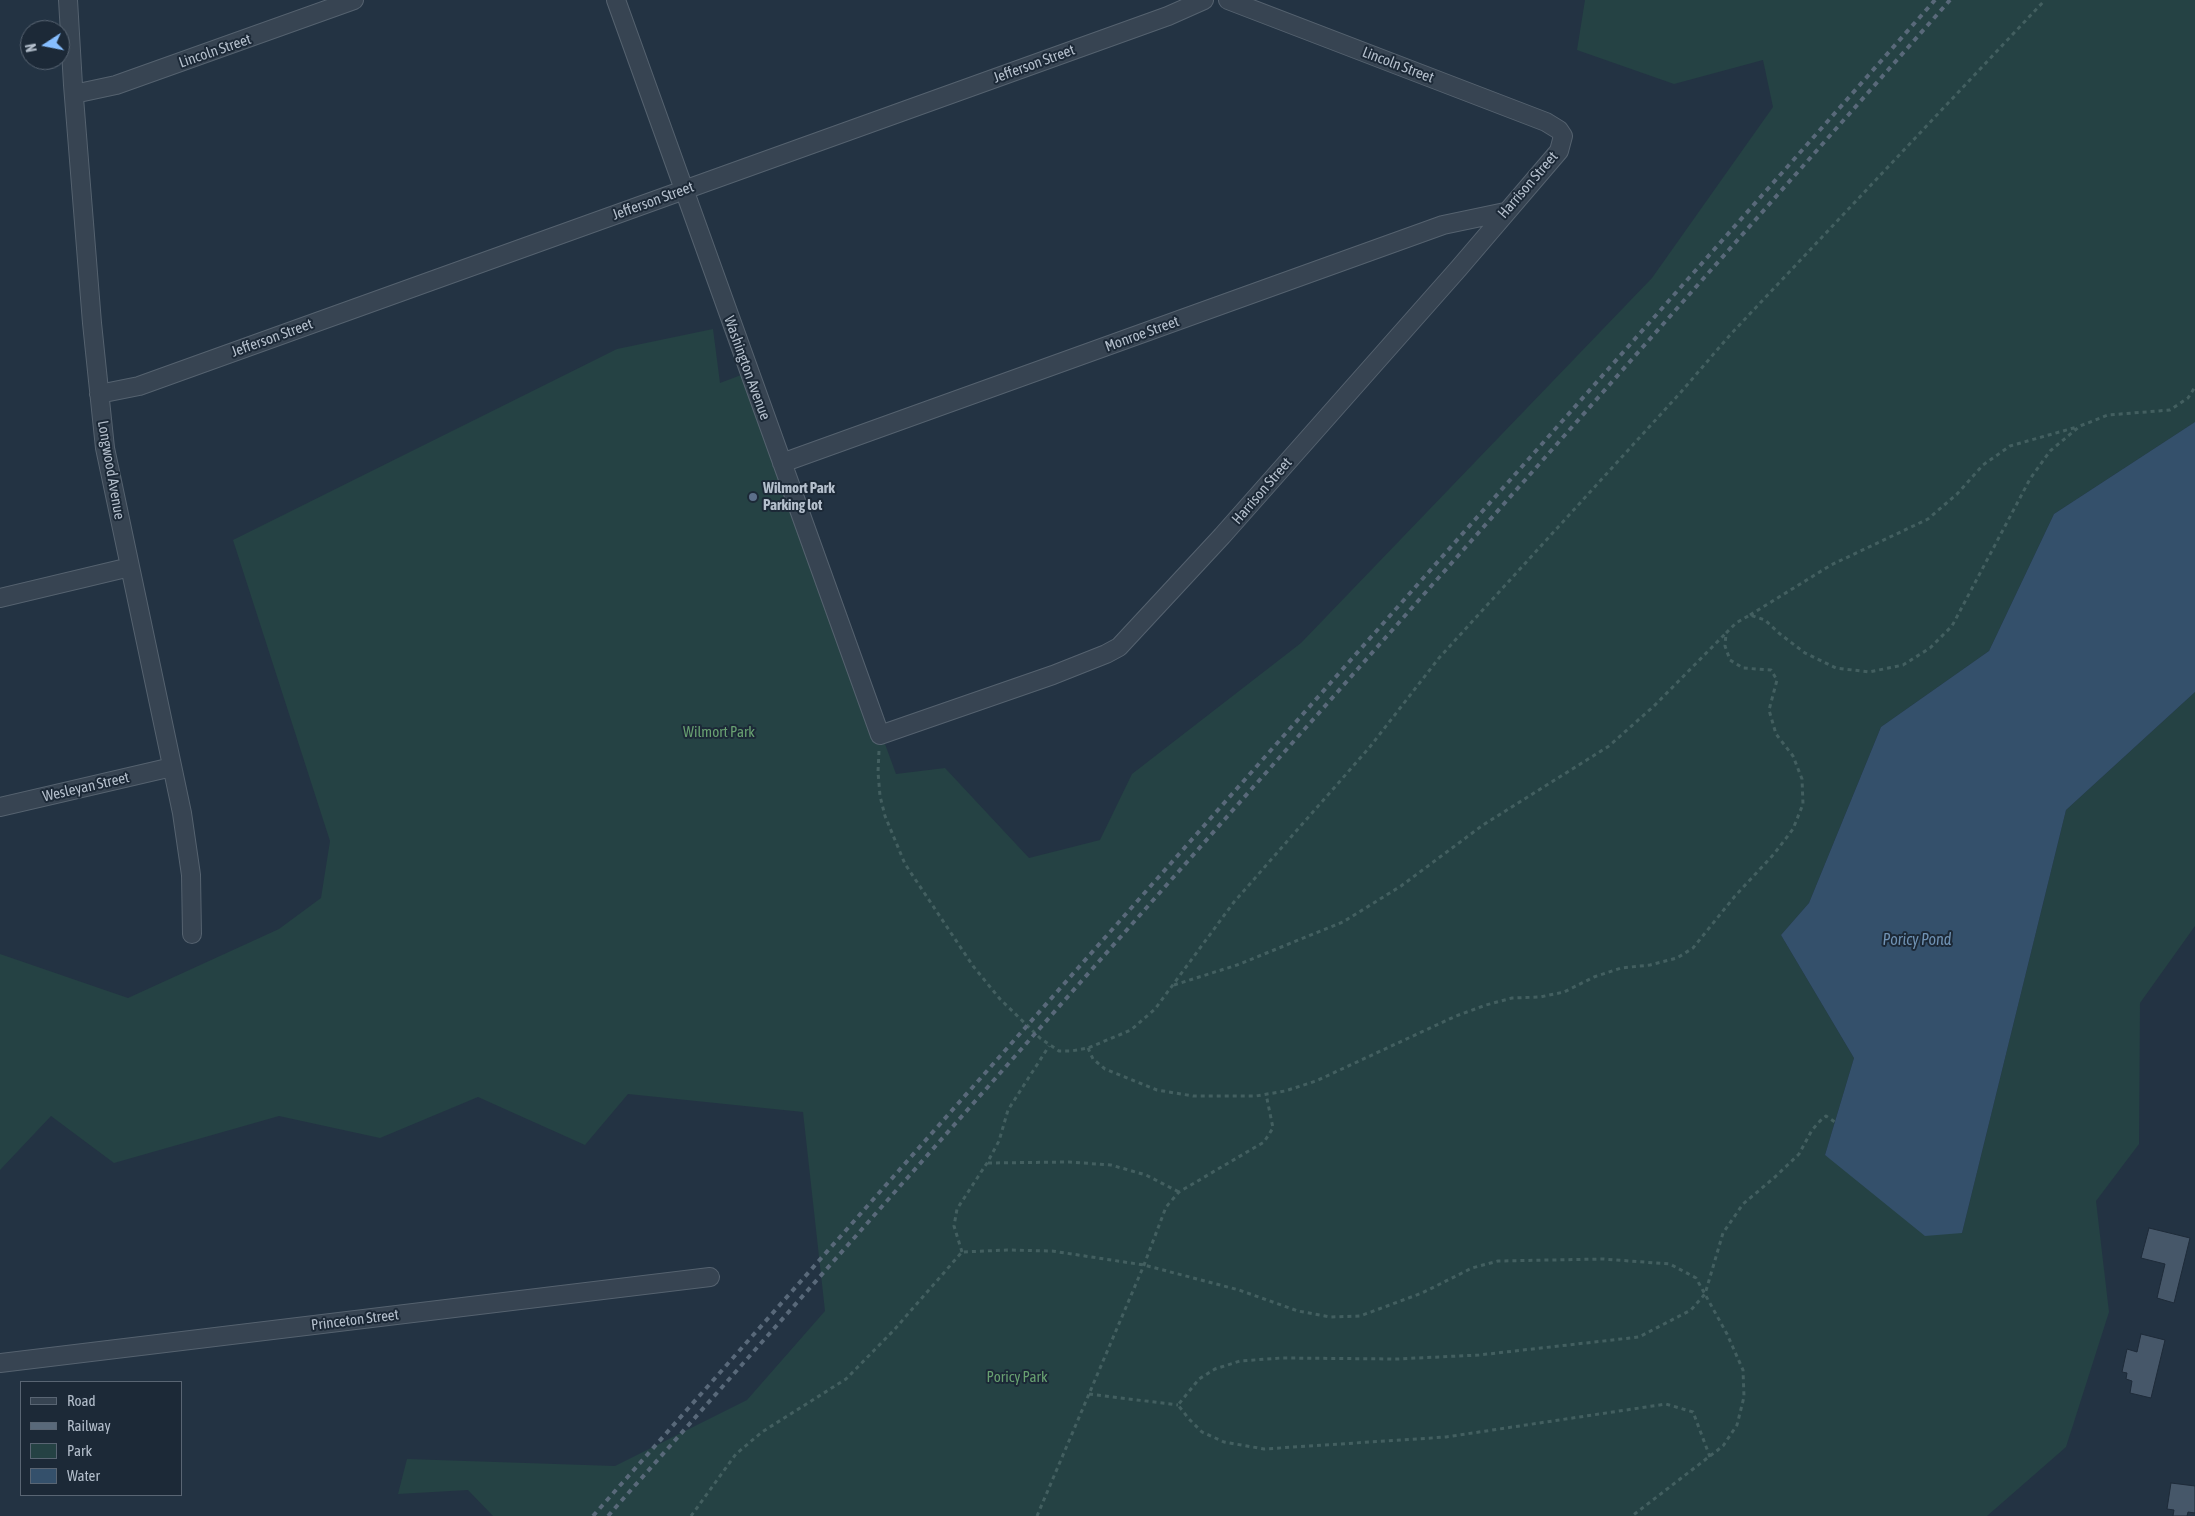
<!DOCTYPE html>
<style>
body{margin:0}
#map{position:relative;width:2195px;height:1516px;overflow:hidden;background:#233343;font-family:"Asap Condensed",sans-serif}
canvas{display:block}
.legend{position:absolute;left:20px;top:1381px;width:162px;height:115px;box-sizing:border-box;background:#1c2937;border:1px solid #596573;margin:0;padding:6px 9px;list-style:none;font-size:15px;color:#b4bfcc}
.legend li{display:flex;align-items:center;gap:10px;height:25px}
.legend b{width:25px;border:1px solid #596573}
.north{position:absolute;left:20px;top:20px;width:50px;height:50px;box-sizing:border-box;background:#1c2937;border:1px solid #596573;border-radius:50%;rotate:259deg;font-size:14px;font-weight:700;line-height:20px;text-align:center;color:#b4bfcc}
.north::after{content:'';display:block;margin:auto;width:18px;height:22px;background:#86beff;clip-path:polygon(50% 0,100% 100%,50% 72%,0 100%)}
</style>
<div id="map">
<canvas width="2195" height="1516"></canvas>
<ul class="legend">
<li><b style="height:6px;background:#374452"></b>Road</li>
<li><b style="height:6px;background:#59697a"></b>Railway</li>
<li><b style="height:14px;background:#254244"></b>Park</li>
<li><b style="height:14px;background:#34506b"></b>Water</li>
</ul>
<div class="north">N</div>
</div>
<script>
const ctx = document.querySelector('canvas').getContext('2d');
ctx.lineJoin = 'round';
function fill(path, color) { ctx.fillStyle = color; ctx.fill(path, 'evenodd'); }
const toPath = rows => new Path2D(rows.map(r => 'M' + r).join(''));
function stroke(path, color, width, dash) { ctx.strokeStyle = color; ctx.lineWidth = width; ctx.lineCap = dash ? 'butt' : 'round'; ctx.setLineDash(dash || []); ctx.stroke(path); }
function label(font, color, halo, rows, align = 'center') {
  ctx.font = font + ' "Asap Condensed",sans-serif'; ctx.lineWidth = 4; ctx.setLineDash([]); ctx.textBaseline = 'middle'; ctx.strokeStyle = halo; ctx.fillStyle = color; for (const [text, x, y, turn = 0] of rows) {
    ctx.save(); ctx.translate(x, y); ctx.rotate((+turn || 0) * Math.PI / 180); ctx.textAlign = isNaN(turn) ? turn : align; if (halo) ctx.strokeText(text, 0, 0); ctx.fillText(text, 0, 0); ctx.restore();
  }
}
const green = toPath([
 [1585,0,2195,0,2195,422,2054,514,1989,651,1881,727,1809,903,1781,935,1854,1058,1825,1155,1962,1233,2066,810,2195,692,2195,926,2140,1003,2139,1144,2096,1201,2109,1312,2066,1447,1987,1516,493,1516,468,1490,398,1494,407,1459,615,1466,747,1400,825,1311,803,1112,628,1094,585,1145,478,1097,380,1138,279,1116,114,1163,51,1116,0,1170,0,954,128,998,279,929,321,898,330,841,233,540,617,349,713,329,720,383,749,372,896,774,945,768,1029,858,1100,840,1132,774,1301,643,1652,278,1773,107,1763,60,1674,84,1577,50]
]);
const water = toPath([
 [2195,422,2195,692,2066,810,1962,1233,1925,1236,1825,1155,1854,1058,1781,935,1809,903,1881,727,1989,651,2054,514]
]);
const building = toPath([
 [2149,1228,2190,1238,2174,1303,2157,1298,2165,1264,2141,1258,2149,1228],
 [2141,1334,2165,1340,2151,1398,2130,1393,2132,1381,2126,1379,2127,1373,2122,1372,2127,1349,2137,1352,2141,1334],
 [2171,1483,2195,1486,2195,1513,2188,1512,2187,1516,2173,1516,2174,1510,2167,1509,2171,1483]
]);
const path = toPath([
 [1750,615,1831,565,1928,519,1957,494,1983,465,2010,446,2077,427],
 [879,751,878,772,880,796,885,816,905,864,973,966,1000,999,1040,1038,1059,1051,1071,1051,1088,1048,1131,1030,1155,1009,1234,902,1369,748,1439,658,1681,392,1730,335,2045,0],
 [1174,985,1237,965,1343,922,1401,886,1483,825,1609,746,1654,706,1725,634],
 [1088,1048,1093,1059,1105,1069,1157,1090,1193,1096,1256,1096,1285,1091,1316,1081,1456,1016,1486,1005,1512,998,1540,997,1564,992,1594,977,1621,968,1650,965,1677,958,1693,948,1735,896,1774,854,1793,829,1803,804,1802,779,1793,756,1776,734,1769,710,1777,680,1771,670,1743,668,1730,660,1725,646,1726,633,1736,623,1750,615,1765,620,1780,634,1805,653,1836,668,1869,672,1903,665,1930,648,1952,626,2030,479,2050,451,2080,426,2108,415,2170,410,2188,398,2195,387],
 [988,1163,1069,1162,1111,1165,1146,1175,1179,1192],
 [962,1252,954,1226,957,1209,987,1163,999,1141,1008,1110,1049,1046],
 [1089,1394,1178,1405],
 [1710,1457,1693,1412,1666,1404,1446,1437,1264,1449,1224,1442,1202,1432,1189,1419,1178,1405,1199,1379,1215,1369,1240,1361,1281,1358,1397,1359,1479,1355,1639,1337,1691,1310,1705,1294,1723,1233,1743,1204,1775,1177,1799,1154,1812,1130,1820,1121,1826,1116,1835,1122],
 [691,1516,736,1454,762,1432,846,1379,894,1330,962,1252,1007,1250,1052,1251,1144,1265,1239,1290,1298,1311,1330,1317,1360,1316,1422,1293,1472,1268,1498,1261,1603,1259,1670,1264,1696,1278,1727,1334,1743,1370,1744,1397,1737,1425,1723,1446,1632,1516],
 [1037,1516,1144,1265,1166,1207,1179,1192,1264,1142,1273,1128,1266,1094]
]);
const street = toPath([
 [68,0,73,85,92,323,105,448,182,813,191,875,192,934],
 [616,0,880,735,1053,675,1106,654,1119,647,1222,536,1459,268,1559,151,1563,136,1559,130,1546,122,1228,0],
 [74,94,116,85,354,0],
 [99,394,139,386,1168,16,1204,0],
 [782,463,1443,225,1505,212],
 [0,598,130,567],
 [0,807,172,767],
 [0,1363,710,1277]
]);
const rail = toPath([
 [593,1516,1935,0],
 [608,1516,1950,0]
]);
const markers = [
 [753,497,5,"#5c6f8a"]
];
const streetNames = [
 ["Lincoln Street",215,51,-19],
 ["Jefferson Street",1034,64,-20],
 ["Lincoln Street",1398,65,21],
 ["Harrison Street",1528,185,-49],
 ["Jefferson Street",653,201,-20],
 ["Monroe Street",1142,334,-20],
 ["Jefferson Street",272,338,-20],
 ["Washington Avenue",747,368,70],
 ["Longwood Avenue",111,470,80],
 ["Harrison Street",1262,491,-49],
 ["Wesleyan Street",86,787,-13],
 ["Princeton Street",355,1320,-7]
];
const poiNames = [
 ["Wilmort Park",763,488],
 ["Parking lot",763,505]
];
const parkNames = [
 ["Wilmort Park",719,732],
 ["Poricy Park",1017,1377]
];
const waterNames = [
 ["Poricy Pond",1917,940]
];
fill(green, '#254244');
fill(water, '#34506b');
fill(building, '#465769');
stroke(building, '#1e2b39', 1);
stroke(street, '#55626f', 20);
stroke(path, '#435f60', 3, [4, 4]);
stroke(street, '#374452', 18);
stroke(rail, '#59697a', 4, [5, 5]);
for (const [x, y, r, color] of markers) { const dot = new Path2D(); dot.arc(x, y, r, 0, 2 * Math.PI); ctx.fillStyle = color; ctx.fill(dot); stroke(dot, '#1c2937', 2); }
label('15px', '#b4bfcc', '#1c2937', streetNames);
label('bold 15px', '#b4bfcc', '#1c2937', poiNames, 'left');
label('15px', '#68a071', '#1c2937', parkNames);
label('italic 16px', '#7092b3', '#1c2937', waterNames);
</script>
